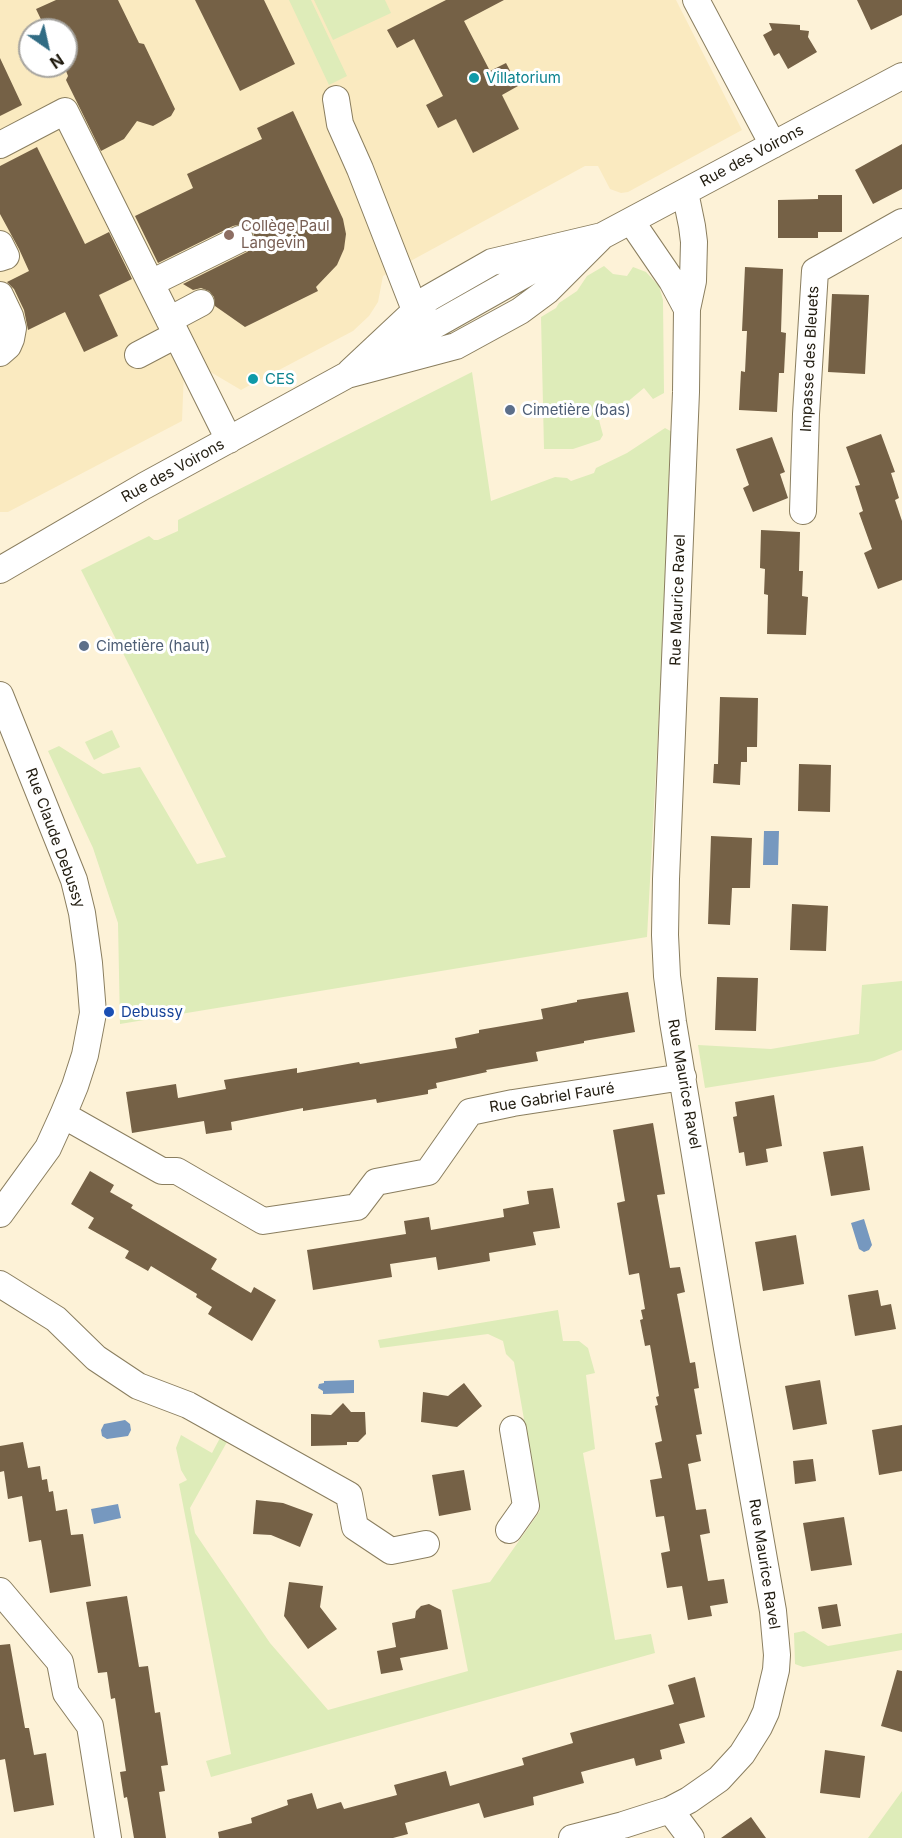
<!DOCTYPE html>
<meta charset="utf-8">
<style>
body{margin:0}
#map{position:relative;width:902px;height:1838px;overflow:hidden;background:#fdf2d7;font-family:Inter,sans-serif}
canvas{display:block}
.north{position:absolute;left:18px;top:18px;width:60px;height:60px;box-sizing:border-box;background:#fff;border:2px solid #a6a49f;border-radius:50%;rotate:146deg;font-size:16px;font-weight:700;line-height:24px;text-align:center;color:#201b0f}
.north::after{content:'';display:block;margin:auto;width:21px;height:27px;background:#316c84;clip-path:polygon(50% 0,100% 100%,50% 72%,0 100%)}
</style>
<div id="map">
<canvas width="902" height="1838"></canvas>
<div class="north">N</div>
</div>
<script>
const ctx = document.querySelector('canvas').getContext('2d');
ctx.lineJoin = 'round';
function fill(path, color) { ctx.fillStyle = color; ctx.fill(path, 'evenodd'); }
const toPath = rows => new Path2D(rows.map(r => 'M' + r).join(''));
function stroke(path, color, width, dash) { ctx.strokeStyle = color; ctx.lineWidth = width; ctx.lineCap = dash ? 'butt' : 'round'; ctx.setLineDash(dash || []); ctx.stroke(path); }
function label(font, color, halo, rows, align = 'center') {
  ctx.font = font + ' Inter,sans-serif'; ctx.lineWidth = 6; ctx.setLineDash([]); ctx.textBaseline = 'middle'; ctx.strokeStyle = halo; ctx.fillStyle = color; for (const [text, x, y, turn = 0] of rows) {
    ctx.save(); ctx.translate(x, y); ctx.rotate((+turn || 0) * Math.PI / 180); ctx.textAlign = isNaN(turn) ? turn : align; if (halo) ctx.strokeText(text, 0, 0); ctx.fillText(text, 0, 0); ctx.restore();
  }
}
const built = toPath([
 [0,0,676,0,742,130,628,192,621,193,610,189,598,166,585,166,383,276,378,302,369,316,353,331,260,380,257,374,247,379,250,385,241,390,197,364,184,371,182,421,8,512,0,512],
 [30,30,66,30,66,66,30,66]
]);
const green = toPath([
 [289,0,311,0,347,76,329,85],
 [314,0,385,0,391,13,333,40],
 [604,266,613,274,627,276,633,267,646,272,659,286,663,300,664,393,653,399,644,388,613,414,599,420,603,435,600,440,573,449,544,449,541,317,556,308,559,303,577,291,587,276],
 [472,372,491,501,555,477,567,478,571,481,594,473,596,468,627,453,665,428,674,433,647,937,120,1024,118,923,93,848,48,751,59,746,103,774,140,767,197,864,226,857,81,570,149,536,154,540,158,540,169,535,178,531,178,520],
 [112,730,120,747,94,760,85,742],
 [902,981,902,1050,874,1061,705,1088,698,1045,771,1049,859,1034,862,985],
 [558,1310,563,1341,579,1341,588,1348,595,1373,586,1375,595,1449,583,1453,615,1640,651,1634,655,1653,211,1777,206,1761,231,1754,179,1484,187,1480,181,1470,176,1448,181,1435,212,1453,220,1438,227,1442,190,1508,195,1533,270,1643,328,1710,468,1671,452,1590,490,1582,540,1511,514,1362,506,1354,503,1341,488,1334,380,1348,378,1340],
 [804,1631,828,1646,902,1633,902,1650,803,1667,795,1664,794,1633],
 [902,1791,902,1838,868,1838]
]);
const water = toPath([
 [764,831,779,831,778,865,763,865],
 [864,1219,872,1245,869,1250,864,1252,859,1249,851,1223],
 [354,1380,354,1393,323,1394,323,1391,318,1388,319,1384,324,1383,324,1381],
 [125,1420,130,1424,131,1430,128,1436,107,1439,102,1436,101,1430,104,1424],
 [118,1504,121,1518,94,1524,91,1509]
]);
const building = toPath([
 [56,0,118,0,139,43,144,44,175,109,171,116,153,126,137,121,124,139,101,151,66,80,68,76,66,71,66,30,46,30,36,9],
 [195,0,264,0,295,64,240,91],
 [446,0,504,0,464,21,490,71,506,63,518,86,502,95,519,129,473,153,456,119,438,128,426,105,443,96,414,39,397,48,387,30],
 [857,0,902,0,902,15,871,30],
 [769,23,800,25,800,30,809,31,808,37,817,52,788,69,779,53,774,56,763,35,772,30],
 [0,58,22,105,0,116],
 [293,111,343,219,346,234,344,249,337,265,316,287,318,291,245,327,215,306,214,297,209,291,201,288,193,290,183,284,247,252,253,247,255,239,253,232,249,227,242,224,233,226,158,263,135,216,193,188,187,174,262,139,257,128],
 [902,144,902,189,873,204,855,170],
 [37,147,85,244,109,232,132,279,99,295,118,336,84,352,65,312,28,330,24,310,14,289,7,282,29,271,19,249,0,214,0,166],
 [818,195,842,195,842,232,818,232,818,238,778,238,778,200,818,199],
 [745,267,783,269,781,332,786,333,784,373,779,373,777,412,739,410,741,371,745,372,747,331,742,331],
 [832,294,869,295,865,374,828,372],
 [881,434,895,472,891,473,899,498,895,500,902,521,902,580,878,589,864,553,872,549,859,513,863,511,855,486,860,485,846,447],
 [772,437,785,472,780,474,788,498,753,512,743,488,749,485,736,449],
 [761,530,800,532,799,571,803,571,802,596,808,597,806,635,767,634,768,595,764,594,765,569,760,568],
 [720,697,758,698,757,747,747,747,747,762,741,762,740,785,713,783,714,764,718,764],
 [799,764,831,765,830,812,798,811],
 [711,836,752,838,750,888,732,888,730,925,708,924],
 [792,904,828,906,826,951,790,950],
 [717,977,758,978,756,1031,715,1030],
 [628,992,635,1032,584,1041,584,1043,536,1052,538,1061,486,1070,487,1072,436,1083,437,1088,428,1090,428,1094,377,1103,376,1099,303,1111,303,1108,231,1122,232,1130,206,1134,204,1121,132,1133,126,1092,176,1084,178,1098,226,1089,224,1080,297,1068,297,1073,359,1062,360,1064,457,1048,455,1038,479,1033,479,1030,543,1019,541,1009,577,1002,577,1000],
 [774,1095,782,1146,766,1149,768,1162,746,1166,744,1152,739,1153,733,1117,737,1116,735,1102],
 [653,1123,665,1194,657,1195,670,1268,680,1267,685,1292,677,1294,690,1363,695,1362,699,1388,694,1389,702,1434,696,1435,701,1461,688,1464,696,1510,706,1509,710,1533,700,1535,708,1581,724,1579,728,1603,710,1606,712,1616,688,1620,682,1586,667,1588,661,1553,670,1551,664,1516,656,1517,650,1480,662,1478,655,1443,662,1441,655,1406,658,1405,656,1397,659,1396,650,1345,645,1346,640,1320,643,1319,641,1310,645,1309,639,1273,629,1275,617,1203,625,1201,613,1130],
 [863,1146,870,1190,831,1196,823,1152],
 [90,1171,114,1185,110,1192,133,1205,131,1208,217,1259,211,1269,251,1293,254,1287,276,1300,252,1341,208,1314,212,1307,196,1297,197,1294,151,1266,148,1271,125,1258,129,1251,88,1228,94,1218,71,1204],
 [553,1188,560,1228,533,1232,536,1245,489,1253,490,1261,438,1270,436,1257,390,1264,392,1277,313,1290,307,1250,406,1234,404,1221,429,1217,431,1230,504,1217,503,1209,529,1204,527,1191],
 [796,1235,804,1284,763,1291,755,1242],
 [878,1290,881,1306,891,1304,896,1329,855,1336,848,1295],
 [820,1380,827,1424,793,1430,785,1386],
 [464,1383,482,1406,457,1427,421,1422,423,1392,448,1396],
 [343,1403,351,1412,365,1412,366,1434,358,1442,347,1442,347,1445,311,1446,311,1414,331,1415],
 [902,1425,902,1471,879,1475,872,1430],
 [23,1442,28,1468,40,1466,42,1480,47,1479,49,1492,53,1491,56,1511,67,1509,71,1535,83,1534,91,1586,50,1593,41,1540,29,1542,22,1496,8,1499,4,1471,0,1472,0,1446],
 [813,1459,816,1481,795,1484,793,1461],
 [464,1470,471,1510,439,1516,432,1475],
 [256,1500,283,1503,313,1514,300,1547,271,1535,253,1534],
 [844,1517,852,1565,811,1571,803,1523],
 [289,1582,323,1586,320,1607,337,1629,308,1649,284,1616],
 [127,1596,139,1667,148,1666,155,1713,160,1712,164,1739,168,1765,161,1766,165,1791,159,1792,166,1838,134,1838,127,1797,124,1798,120,1772,126,1771,115,1698,111,1699,107,1672,98,1673,92,1638,86,1602],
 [429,1604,441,1610,448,1649,400,1658,403,1670,381,1674,377,1651,396,1647,392,1623,415,1618,416,1611,421,1606],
 [837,1604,841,1626,822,1629,818,1607],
 [10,1644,25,1728,29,1728,34,1755,46,1753,54,1805,14,1812,5,1759,0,1760,0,1645],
 [897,1670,902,1671,902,1732,881,1726],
 [695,1677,705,1717,679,1724,685,1743,660,1750,662,1759,636,1766,634,1758,581,1772,584,1783,533,1797,534,1805,484,1818,479,1803,405,1823,408,1834,393,1838,219,1838,218,1832,252,1823,251,1818,288,1805,287,1800,312,1793,317,1809,341,1802,344,1809,397,1795,394,1785,446,1771,450,1786,524,1765,522,1758,573,1743,570,1733,674,1704,668,1685],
 [825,1750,865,1756,860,1798,820,1793],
 [751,1817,766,1838,721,1838]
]);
const minor = toPath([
 [696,0,773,145],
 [336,99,340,124,360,169,415,310],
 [0,145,65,111,229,440],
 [631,221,672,281,687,309],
 [0,244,6,256,0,258],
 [151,283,240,239],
 [0,295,10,316,13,328,11,339,8,346,0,353],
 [169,320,201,303],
 [138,355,176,335],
 [382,355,561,254],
 [350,372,429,298,492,262,602,236,902,76],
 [803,511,806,414,815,271,902,222],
 [0,570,144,486,347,375,456,346,520,311,547,291,602,236],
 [0,695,74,880,82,913,89,963,93,1013,85,1055,75,1086,63,1115,48,1148,0,1214],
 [63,1115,162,1171,177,1171,263,1221,357,1207,376,1182,428,1172,470,1112,513,1103,683,1077],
 [0,1284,56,1319,96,1358,138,1386,188,1405,349,1495,355,1527,391,1551,426,1544],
 [509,1530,526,1506,513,1429],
 [0,1591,60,1662,66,1693,90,1726,108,1838],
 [670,1810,691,1838],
 [572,1838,623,1825,670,1810,689,1800,719,1779,742,1754,759,1727,766,1712,776,1670,777,1655,773,1611,727,1348,673,1022,667,976,665,935,666,879,686,392,687,309,693,281,694,242,692,226,685,192]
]);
const markers = [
 [474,78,6,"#0f9aa8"],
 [229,235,6,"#8d6e63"],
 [253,379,6,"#0f9aa8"],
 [510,410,6,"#5c6f8a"],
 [84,646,6,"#5c6f8a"],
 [109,1012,6,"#1a4fb4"]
];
const cultureNames = [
 ["Villatorium",486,78],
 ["CES",265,379]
];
const streetNames = [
 ["Rue des Voirons",752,156,-28],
 ["Impasse des Bleuets",810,359,-87],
 ["Rue des Voirons",173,471,-29],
 ["Rue Maurice Ravel",678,600,-88],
 ["Rue Claude Debussy",55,838,70],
 ["Rue Maurice Ravel",684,1084,80],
 ["Rue Gabriel Fauré",552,1098,-9],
 ["Rue Maurice Ravel",764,1564,81]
];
const educationNames = [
 ["Collège Paul",241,226],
 ["Langevin",241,243]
];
const serviceNames = [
 ["Cimetière (bas)",522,410],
 ["Cimetière (haut)",96,646]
];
const transitNames = [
 ["Debussy",121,1012]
];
fill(built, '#faeac0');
fill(green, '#deecb9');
fill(water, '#7698bf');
fill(building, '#756146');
stroke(minor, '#8a7e5f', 28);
stroke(minor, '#fff', 26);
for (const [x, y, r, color] of markers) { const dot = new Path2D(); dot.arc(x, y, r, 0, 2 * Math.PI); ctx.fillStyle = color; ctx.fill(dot); stroke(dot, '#fff', 2); }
label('15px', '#0d838f', '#fff', cultureNames, 'left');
label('15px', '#201b0f', '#fff', streetNames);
label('15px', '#785e54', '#fff', educationNames, 'left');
label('15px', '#4e5e75', '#fff', serviceNames, 'left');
label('15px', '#164399', '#fff', transitNames, 'left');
</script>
